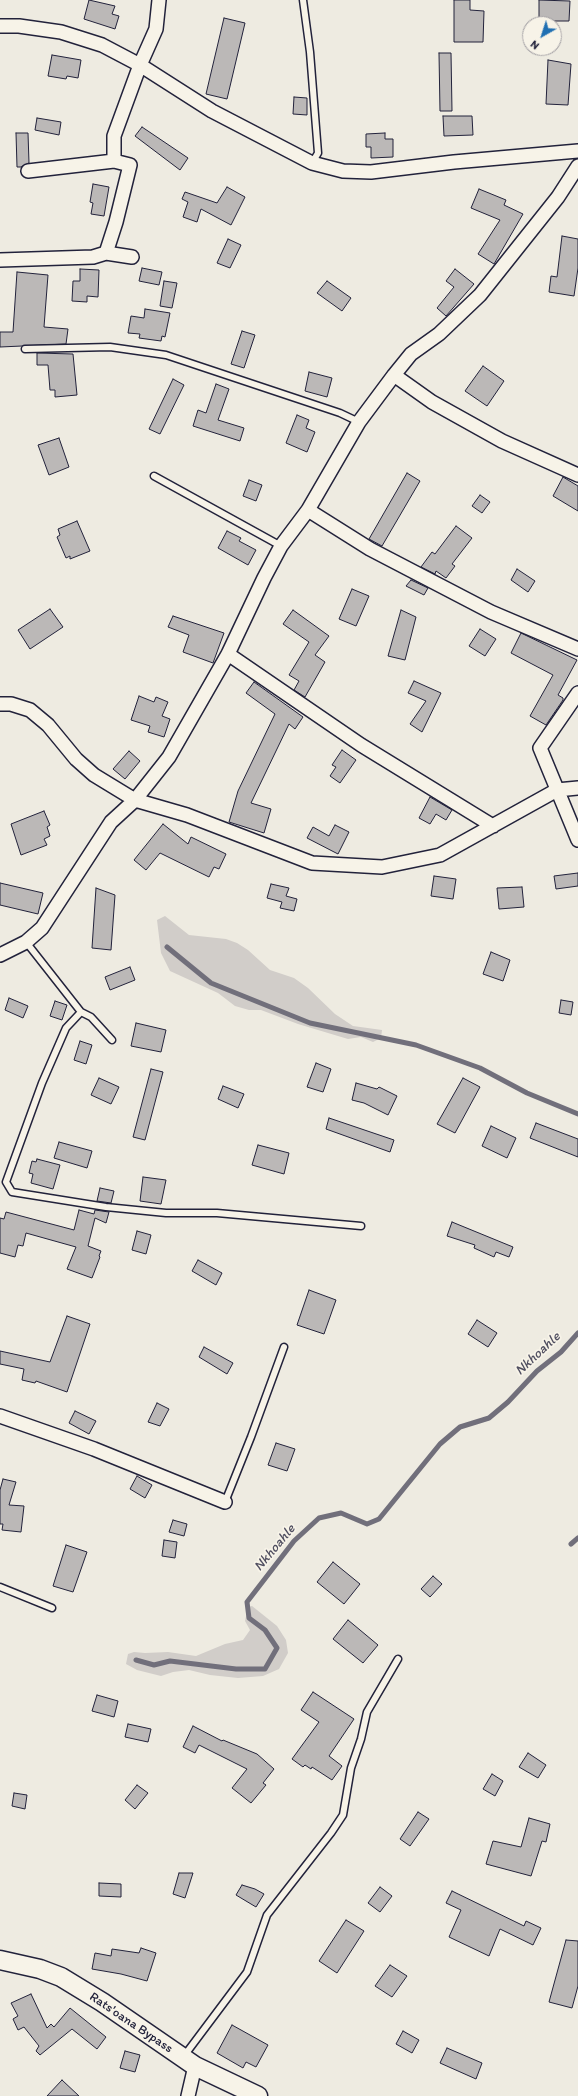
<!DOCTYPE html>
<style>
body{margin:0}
#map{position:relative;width:578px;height:2096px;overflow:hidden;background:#eeebe1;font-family:Itim,sans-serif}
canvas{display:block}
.north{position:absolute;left:522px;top:16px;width:40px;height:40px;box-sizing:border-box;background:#f7f3e8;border:1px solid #a29fa3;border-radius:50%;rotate:219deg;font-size:11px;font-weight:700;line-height:16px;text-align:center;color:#22223b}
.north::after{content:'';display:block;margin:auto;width:14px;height:18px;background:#1f6fb2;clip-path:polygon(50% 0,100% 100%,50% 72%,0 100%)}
</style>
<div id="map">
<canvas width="578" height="2096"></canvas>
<div class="north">N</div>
</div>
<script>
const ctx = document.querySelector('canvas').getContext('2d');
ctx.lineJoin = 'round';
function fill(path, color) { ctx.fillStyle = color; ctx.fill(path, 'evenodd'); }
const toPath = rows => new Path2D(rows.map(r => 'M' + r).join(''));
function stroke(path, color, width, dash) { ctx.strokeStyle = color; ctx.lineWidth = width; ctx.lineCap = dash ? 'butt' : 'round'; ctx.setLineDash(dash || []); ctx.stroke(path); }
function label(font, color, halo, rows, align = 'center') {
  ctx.font = font + ' Itim,sans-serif'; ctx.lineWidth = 3.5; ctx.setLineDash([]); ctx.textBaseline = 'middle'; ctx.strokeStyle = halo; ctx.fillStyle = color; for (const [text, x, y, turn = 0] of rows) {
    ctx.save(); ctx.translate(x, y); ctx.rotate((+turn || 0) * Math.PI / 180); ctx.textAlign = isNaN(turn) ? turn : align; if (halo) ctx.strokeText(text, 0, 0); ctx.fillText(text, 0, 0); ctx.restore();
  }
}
const green = toPath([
 [165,916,189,935,226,939,237,943,248,950,270,970,294,978,308,988,335,1014,353,1026,382,1030,381,1038,373,1042,361,1037,348,1039,298,1024,261,1010,249,1010,235,1006,218,993,170,971,161,953,157,920],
 [252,1606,277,1626,286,1640,288,1653,279,1669,263,1676,238,1678,210,1675,189,1670,173,1672,161,1676,137,1670,126,1664,128,1654,134,1652,145,1653,168,1652,196,1656,225,1644,243,1640,250,1630,245,1621,248,1607]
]);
const stream = toPath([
 [167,947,211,983,310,1023,416,1045,480,1068,527,1093,578,1114],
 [571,1544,578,1538],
 [136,1660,154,1665,170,1661,236,1669,265,1669,277,1648,265,1630,249,1618,247,1602,294,1541,319,1518,341,1513,367,1524,379,1519,440,1444,460,1427,489,1418,508,1402,537,1371,561,1352,578,1333]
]);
const building = toPath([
 [89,0,115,6,112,14,119,16,115,29,84,19,89,0],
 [454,0,470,0,470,10,484,11,483,42,454,42,454,0],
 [539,0,570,1,569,21,539,21,539,0],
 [224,18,245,23,227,99,206,94,224,18],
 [439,53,451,53,452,111,440,111,439,53],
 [52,55,81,60,78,78,67,76,66,79,48,76,52,55],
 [548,60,571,64,568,105,546,104,548,60],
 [294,97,307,98,307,115,293,114,294,97],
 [443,116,472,116,473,135,444,136,443,116],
 [37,118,61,122,59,135,35,130,37,118],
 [142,127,188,158,180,170,135,136,142,127],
 [16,133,28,133,29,163,21,167,17,167,16,133],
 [385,133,385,139,393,139,393,157,371,158,371,147,366,147,366,134,385,133],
 [93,184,109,187,104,216,91,214,93,203,90,202,93,184],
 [227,187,245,197,231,225,201,209,197,222,183,217,188,202,182,199,185,192,217,203,227,187],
 [479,189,506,200,504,205,523,214,494,264,478,254,500,220,471,208,479,189],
 [562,236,578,239,578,268,574,296,549,292,551,276,557,277,562,236],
 [228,239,241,245,230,268,217,263,228,239],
 [142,268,162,272,159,285,139,281,142,268],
 [80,269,99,270,98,297,87,296,87,302,72,301,73,281,80,281,80,269],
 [455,269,474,284,446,316,437,308,454,287,446,281,455,269],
 [17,272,48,275,44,327,68,329,66,344,0,347,0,332,13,332,17,272],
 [164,281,177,283,172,308,160,306,164,281],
 [327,281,351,298,342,311,317,293,327,281],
 [145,309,170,313,165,337,162,336,161,341,139,338,140,334,128,333,131,316,144,318,145,309],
 [242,331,255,335,244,368,231,364,242,331],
 [37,353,73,354,77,395,55,397,55,390,50,390,48,365,37,365,37,353],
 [483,366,504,381,487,406,465,391,483,366],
 [309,372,332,378,327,397,305,391,309,372],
 [173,379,184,385,160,434,149,429,173,379],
 [216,384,229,389,218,420,244,428,240,441,193,426,198,410,206,413,216,384],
 [297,415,309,420,306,428,315,432,307,452,286,443,297,415],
 [59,438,69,467,49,475,38,445,59,438],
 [407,473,420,481,382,546,369,539,407,473],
 [563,477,578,486,578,511,553,496,563,477],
 [249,480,262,485,256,501,243,496,249,480],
 [480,495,490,502,482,513,472,506,480,495],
 [77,521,90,551,70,559,70,556,66,558,57,537,60,535,58,529,77,521],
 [456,526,472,538,452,564,455,566,446,578,436,571,435,574,421,567,432,552,435,554,456,526],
 [227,531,241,538,239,541,256,550,248,565,218,548,227,531],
 [517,569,535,581,528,592,511,580,517,569],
 [411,580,428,588,424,595,406,586,411,580],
 [352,589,369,596,356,626,339,619,352,589],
 [50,609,63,627,30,649,18,630,50,609],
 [293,610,329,636,315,655,325,662,305,697,294,690,299,681,289,675,309,642,283,624,293,610],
 [401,610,416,617,405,660,388,656,401,610],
 [173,616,224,633,213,663,183,652,189,635,168,627,173,616],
 [480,629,496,639,485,656,469,646,480,629],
 [521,633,577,660,558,695,563,698,563,700,546,725,530,716,553,675,511,653,521,633],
 [414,681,441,693,422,732,410,724,426,701,408,693,414,681],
 [254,682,303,717,295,729,289,724,251,803,271,809,264,833,229,822,238,791,275,714,246,693,254,682],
 [139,696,154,702,156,697,168,702,162,716,170,719,164,737,148,732,150,726,131,720,139,696],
 [342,750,356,760,340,783,330,776,336,767,332,765,342,750],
 [129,751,140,761,125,779,113,769,129,751],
 [430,797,452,810,446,820,436,814,430,824,419,818,430,797],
 [44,811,50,825,47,827,50,836,44,839,47,845,21,855,11,824,44,811],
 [163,824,188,844,191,837,226,854,219,869,214,867,209,877,160,853,146,870,134,860,163,824],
 [335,825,349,832,338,854,307,838,313,827,329,836,335,825],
 [578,873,578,886,556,889,554,876,578,873],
 [434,876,456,879,453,899,431,896,434,876],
 [0,883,43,893,38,914,0,905,0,883],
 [271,884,289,888,286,896,297,899,294,911,280,908,282,902,267,898,271,884],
 [522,887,524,907,499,909,497,888,522,887],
 [96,888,115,895,111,950,92,948,96,888],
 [491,952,510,960,503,981,483,974,491,952],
 [130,967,135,980,110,990,105,977,130,967],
 [9,998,28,1006,23,1018,5,1010,9,998],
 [561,1000,573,1002,571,1015,559,1013,561,1000],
 [55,1001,67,1005,62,1020,50,1016,55,1001],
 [136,1023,166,1030,161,1052,131,1046,136,1023],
 [80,1041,92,1045,86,1064,74,1060,80,1041],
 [316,1063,331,1069,323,1092,307,1087,316,1063],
 [151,1069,163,1072,145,1140,133,1137,151,1069],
 [99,1078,119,1087,111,1104,91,1095,99,1078],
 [463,1078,480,1087,455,1133,437,1124,463,1078],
 [356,1083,377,1089,379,1087,397,1096,388,1115,364,1103,352,1100,356,1083],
 [223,1086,244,1094,238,1108,218,1099,223,1086],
 [329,1118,394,1140,390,1152,326,1129,329,1118],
 [536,1123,578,1139,578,1157,530,1138,536,1123],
 [491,1126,516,1138,507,1158,482,1146,491,1126],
 [59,1142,92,1151,87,1168,54,1158,59,1142],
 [258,1145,289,1153,284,1174,252,1165,258,1145],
 [37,1159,60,1165,53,1189,31,1183,33,1174,29,1173,32,1161,36,1162,37,1159],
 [143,1177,166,1180,161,1204,140,1201,143,1177],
 [100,1188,114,1191,111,1203,97,1201,100,1188],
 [79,1210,94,1214,95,1210,109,1212,106,1223,95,1218,88,1246,101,1251,99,1256,100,1257,92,1278,67,1269,76,1247,26,1233,23,1246,18,1245,15,1257,0,1253,0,1218,4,1219,6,1212,74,1230,79,1210],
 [452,1222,513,1247,509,1257,496,1252,494,1257,474,1248,475,1245,447,1236,452,1222],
 [137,1231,151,1235,146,1254,132,1250,137,1231],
 [198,1260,222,1273,216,1285,192,1271,198,1260],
 [309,1290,336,1300,324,1334,297,1325,309,1290],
 [67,1316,90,1324,67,1392,36,1381,35,1383,22,1380,24,1369,0,1364,0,1351,50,1362,67,1316],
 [477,1320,497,1333,488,1347,468,1334,477,1320],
 [204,1347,233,1363,227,1374,199,1357,204,1347],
 [157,1403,169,1409,160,1426,148,1422,157,1403],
 [75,1411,96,1421,89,1434,69,1423,75,1411],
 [276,1443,295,1449,287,1471,268,1465,276,1443],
 [137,1476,152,1485,145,1498,130,1489,137,1476],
 [3,1479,16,1482,9,1505,24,1506,21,1532,2,1530,3,1524,0,1524,0,1490,3,1479],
 [173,1520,187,1524,184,1536,169,1532,173,1520],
 [164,1540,177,1542,175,1558,162,1556,164,1540],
 [66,1545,87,1552,73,1592,53,1586,66,1545],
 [333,1562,360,1584,344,1604,317,1582,333,1562],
 [433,1576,442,1584,430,1597,421,1589,433,1576],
 [348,1620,378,1645,363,1663,333,1639,348,1620],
 [313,1692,354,1719,329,1756,342,1766,332,1780,312,1767,311,1769,305,1765,303,1767,292,1759,319,1722,301,1710,313,1692],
 [97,1695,118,1701,114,1717,92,1711,97,1695],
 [128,1724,151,1729,148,1742,125,1737,128,1724],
 [193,1726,222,1741,223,1740,257,1754,274,1769,263,1783,266,1785,251,1803,232,1788,247,1769,199,1745,195,1753,183,1747,193,1726],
 [528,1753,546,1765,538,1778,519,1767,528,1753],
 [492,1774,503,1781,495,1796,483,1789,492,1774],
 [137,1785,148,1793,135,1809,125,1800,137,1785],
 [14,1793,27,1795,25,1809,12,1806,14,1793],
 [418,1812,429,1819,410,1846,400,1839,418,1812],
 [529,1818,550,1824,546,1842,542,1841,531,1876,486,1864,493,1841,521,1847,529,1818],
 [179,1873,193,1873,185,1898,173,1894,179,1873],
 [99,1883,121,1884,121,1897,99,1896,99,1883],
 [242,1885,255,1889,264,1894,256,1907,236,1895,242,1885],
 [380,1887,392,1896,380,1912,368,1903,380,1887],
 [452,1891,524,1926,526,1921,541,1928,533,1945,500,1929,489,1956,449,1937,461,1910,446,1903,452,1891],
 [346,1920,364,1931,337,1973,319,1961,346,1920],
 [566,1940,578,1941,578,1986,572,2008,549,2002,566,1940],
 [141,1948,156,1953,147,1981,121,1974,92,1969,95,1953,111,1956,112,1949,139,1953,141,1948],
 [390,1965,407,1976,392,1997,375,1986,390,1965],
 [31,1994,47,2028,51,2024,54,2027,70,2008,106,2037,97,2049,72,2029,40,2055,36,2051,39,2046,24,2027,18,2030,13,2019,18,2016,11,2003,31,1994],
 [232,2025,268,2045,256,2067,246,2062,243,2068,217,2053,232,2025],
 [403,2031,419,2040,412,2053,396,2044,403,2031],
 [447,2048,482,2063,476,2079,440,2063,447,2048],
 [125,2051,140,2055,135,2072,120,2068,125,2051],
 [62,2080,79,2096,47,2096,62,2080]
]);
const lane = toPath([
 [303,0,310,52,318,153,312,163],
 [25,349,110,347,166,355,340,413,359,422],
 [154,476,281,546],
 [26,942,81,1012,91,1017,112,1040],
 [81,1012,66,1028,42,1083,6,1182,12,1192,106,1207,166,1213,217,1213,361,1226],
 [225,1502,251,1437,284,1347],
 [0,1587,52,1608],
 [184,2056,247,1972,267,1915,331,1833,343,1815,351,1768,361,1739,367,1712,398,1659]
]);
const street = toPath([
 [0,26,19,26,61,32,102,45,140,65,212,111,312,163,343,171,371,172,454,162,578,151],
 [114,161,114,136,140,65,156,29,159,0],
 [28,171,114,161,130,165,116,222,106,253],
 [0,260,93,257,106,253,132,257],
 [394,375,432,402,502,441,578,475],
 [308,510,370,549,491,612,578,649],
 [228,654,361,745,493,826],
 [578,693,540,748,578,840],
 [0,704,11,704,30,710,48,725,76,759,94,775,135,800,187,815,312,863,382,867,440,855,557,790,578,788],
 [0,955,26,942,42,928,111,822,135,800,169,757,228,654,264,578,281,546,308,510,359,422,394,375,411,354,439,334,480,295,558,197,578,166],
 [0,1416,94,1449,225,1502],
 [188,2096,195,2066]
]);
const secondary = toPath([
 [0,1960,40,1969,61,1977,102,2002,195,2066,258,2096]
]);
const streetNames = [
 ["Rats'oana Bypass",131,2023,34]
];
const waterNames = [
 ["Nkhoahle",538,1354,-43],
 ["Nkhoahle",275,1548,-50]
];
fill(green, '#d1cdc9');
stroke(stream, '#716f7b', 5);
fill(building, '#bbb8b7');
stroke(building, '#22223b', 1);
stroke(lane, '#22223b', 9);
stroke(street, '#22223b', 16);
stroke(secondary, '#22223b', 21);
stroke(lane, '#f7f3e8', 6);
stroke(street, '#f7f3e8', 13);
stroke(secondary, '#f7f3e8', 18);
label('13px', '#22223b', '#f7f3e8', streetNames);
label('italic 14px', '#504f60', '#f7f3e8', waterNames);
</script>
